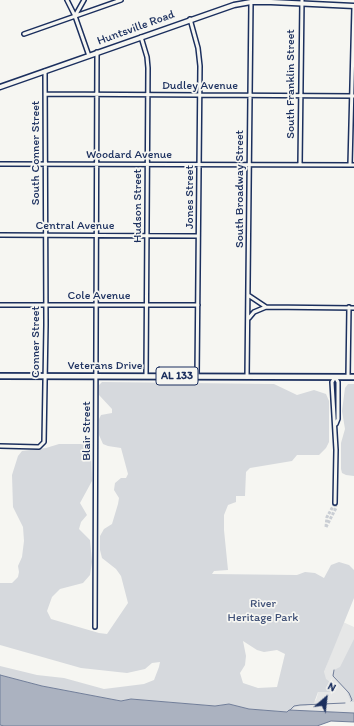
<!DOCTYPE html>
<style>
body{margin:0}
#map{position:relative;width:354px;height:726px;overflow:hidden;background:#f6f6f2;font-family:Itim,sans-serif}
canvas{display:block}
.north{position:absolute;left:306px;top:678px;width:40px;height:40px;-webkit-text-stroke:3px #f6f6f2;paint-order:stroke;rotate:28deg;font-size:11px;font-weight:700;line-height:16px;text-align:center;color:#1b2f5e}
.north::after{content:'';display:block;margin:auto;width:14px;height:18px;background:#1b2f5e;clip-path:polygon(50% 0,100% 100%,50% 72%,0 100%)}
</style>
<div id="map">
<canvas width="354" height="726"></canvas>
<div class="north">N</div>
</div>
<script>
const ctx = document.querySelector('canvas').getContext('2d');
ctx.lineJoin = 'round';
function fill(path, color) { ctx.fillStyle = color; ctx.fill(path, 'evenodd'); }
const toPath = rows => new Path2D(rows.map(r => 'M' + r).join(''));
function stroke(path, color, width, dash) { ctx.strokeStyle = color; ctx.lineWidth = width; ctx.lineCap = dash ? 'butt' : 'round'; ctx.setLineDash(dash || []); ctx.stroke(path); }
function label(font, color, halo, rows, align = 'center') {
  ctx.font = font + ' Itim,sans-serif'; ctx.lineWidth = 3.5; ctx.setLineDash([]); ctx.textBaseline = 'middle'; ctx.strokeStyle = halo; ctx.fillStyle = color; for (const [text, x, y, turn = 0] of rows) {
    ctx.save(); ctx.translate(x, y); ctx.rotate((+turn || 0) * Math.PI / 180); ctx.textAlign = isNaN(turn) ? turn : align; if (halo) ctx.strokeText(text, 0, 0); ctx.fillText(text, 0, 0); ctx.restore();
  }
}
const built = toPath([
 [343,622,354,627,354,713,292,710,294,707,306,706,316,700,324,672]
]);
const green = toPath([
 [102,382,274,384,297,395,314,390,326,394,329,401,329,442,326,448,319,455,297,455,292,461,250,468,246,472,245,496,236,496,236,502,228,505,224,515,224,530,228,570,214,571,212,574,297,575,305,572,315,573,324,578,331,565,339,562,349,565,354,570,354,598,324,672,326,679,335,686,333,692,318,692,314,703,306,706,295,707,292,710,287,712,249,709,229,704,215,706,131,699,121,701,42,686,0,675,0,666,37,675,64,678,104,689,144,684,154,680,159,667,160,662,152,663,145,669,127,673,81,668,0,645,0,583,12,583,18,577,19,572,18,566,22,557,24,541,23,527,13,507,12,475,18,456,22,451,46,448,59,444,80,444,87,445,91,453,92,481,80,503,87,515,81,522,79,529,90,540,92,562,90,575,83,583,60,589,52,597,47,611,51,619,99,633,107,634,128,603,121,576,116,569,102,558,100,550,100,536,104,529,112,524,118,504,119,498,114,490,115,483,121,478,126,478,128,474,121,448,108,446,103,444,99,435,99,419,101,415,112,413,112,409,99,395,99,385],
 [243,641,257,650,264,652,277,650,285,654,277,687,258,688,243,683,240,673,245,665,246,656],
 [348,384,354,384,354,476,346,475,342,473,341,469,341,443,345,429,342,411,345,388],
 [354,639,354,702,351,702,346,690,332,675,334,670,340,667]
]);
const water = toPath([
 [0,675,42,686,121,701,131,699,215,706,229,704,249,709,287,712,289,710,354,713,354,722,331,721,317,726,4,726,0,725,0,675]
]);
const stream = toPath([
 [334,670,333,676,349,693,352,700,351,701],
 [290,710,294,706,300,705,345,703]
]);
const minorTunnel = toPath([
 [326,527,327,517,335,503],
 [326,527,336,508,335,503]
]);
const minor = toPath([
 [67,0,75,16,89,56],
 [75,16,84,0],
 [190,19,198,48,200,66,197,376],
 [24,34,121,0],
 [141,37,147,57,148,68,146,376],
 [46,94,354,96],
 [0,164,354,165],
 [300,165,302,0],
 [350,165,354,6],
 [0,235,198,236],
 [248,295,266,307,354,308],
 [0,305,198,305],
 [249,318,254,312,266,307],
 [247,377,251,2],
 [335,377,338,382,338,419,336,424],
 [348,377,349,307],
 [0,446,39,447,44,442,46,325,45,71],
 [335,503,336,450,332,382,335,377],
 [95,627,97,52]
]);
const secondary = toPath([
 [0,87,234,5,251,2,271,2,354,6]
]);
const primary = toPath([
 [0,376,354,377]
]);
const shields = [
 [177,376,42]
];
const shieldNames = [
 ["AL 133",177,376]
];
const streetNames = [
 ["Huntsville Road",136,28,-20],
 ["South Franklin Street",291,84,-90],
 ["Dudley Avenue",200,86],
 ["South Conner Street",36,153,-90],
 ["Woodard Avenue",129,155],
 ["South Broadway Street",240,189,-90],
 ["Jones Street",190,197,-90],
 ["Hudson Street",138,206,-90],
 ["Central Avenue",75,226],
 ["Cole Avenue",99,296],
 ["Conner Street",36,342,-90],
 ["Veterans Drive",105,366],
 ["Blair Street",87,431,-90]
];
const parkNames = [
 ["River",263,604],
 ["Heritage Park",263,618]
];
fill(built, '#e6e7e7');
fill(green, '#d6d9dd');
fill(water, '#abb2c0');
stroke(water, '#717e99', 1);
stroke(stream, '#717e99', 1);
stroke(minorTunnel, '#caced4', 3, [3, 1.5]);
stroke(minor, '#1b2f5e', 6);
stroke(secondary, '#1b2f5e', 7);
stroke(primary, '#1b2f5e', 8);
stroke(minor, '#f6f6f2', 3);
stroke(secondary, '#f6f6f2', 4);
stroke(primary, '#f6f6f2', 4.5);
for (const [x, y, w] of shields) { const box = new Path2D(); box.roundRect(x - w / 2, y - 9, w, 18, 3); ctx.fillStyle = '#f6f6f2'; ctx.fill(box); stroke(box, '#1b2f5e', 1); }
label('bold 11px', '#1b2f5e', null, shieldNames);
label('12px', '#1b2f5e', '#f6f6f2', streetNames);
label('12px', '#405177', '#f6f6f2', parkNames);
</script>
